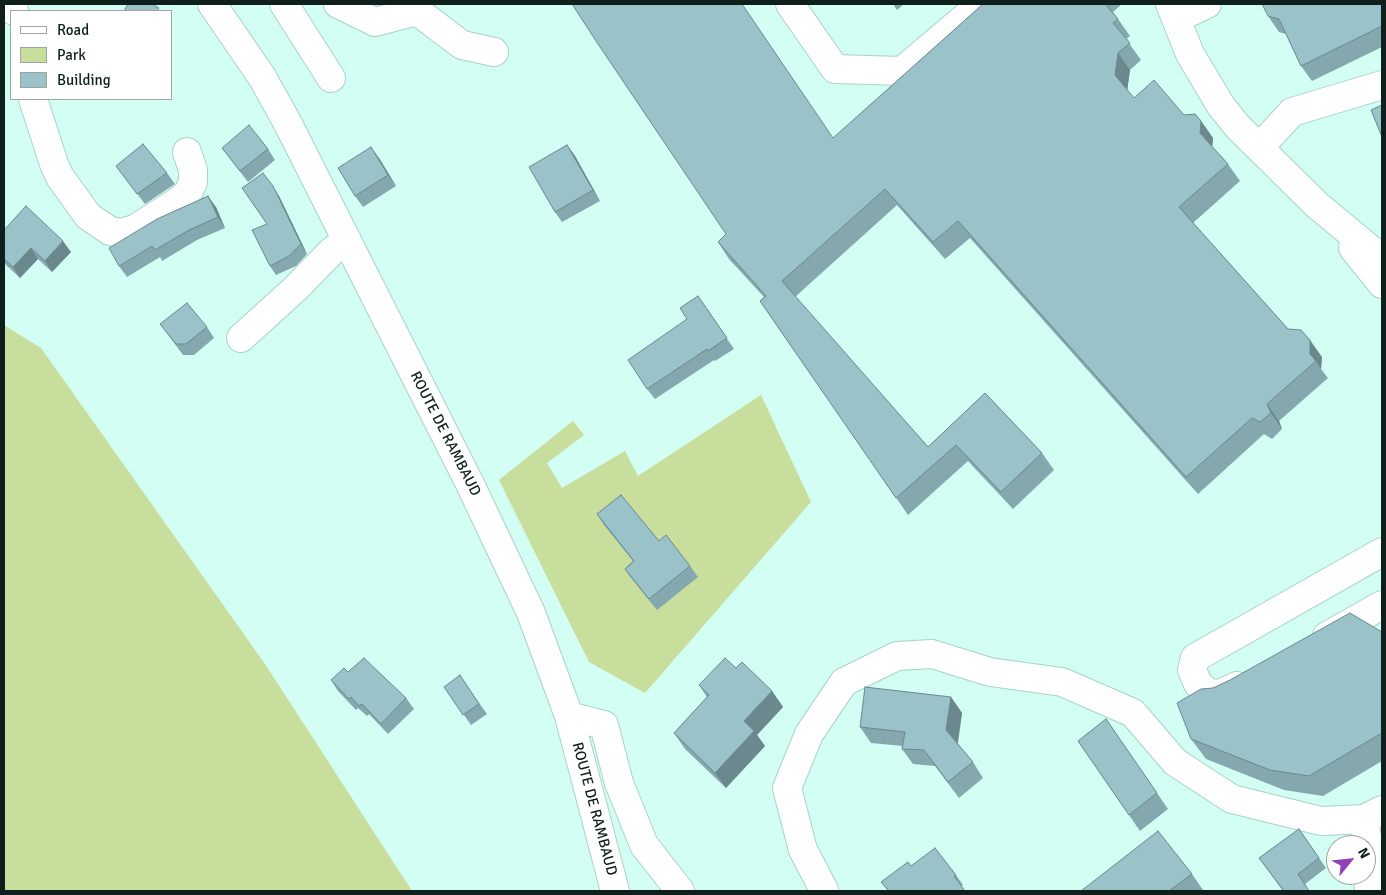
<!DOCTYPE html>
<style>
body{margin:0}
#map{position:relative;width:1386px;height:895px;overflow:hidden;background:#d3fef3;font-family:Signika,sans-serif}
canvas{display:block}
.frame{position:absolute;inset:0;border:5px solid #0f1f1b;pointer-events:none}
.legend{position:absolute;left:10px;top:10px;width:162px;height:90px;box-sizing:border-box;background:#fff;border:1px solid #9fa5a4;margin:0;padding:6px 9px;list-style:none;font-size:15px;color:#0f1f1b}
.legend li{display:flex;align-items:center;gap:10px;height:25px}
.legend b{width:25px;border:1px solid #9fa5a4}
.north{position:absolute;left:1326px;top:835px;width:50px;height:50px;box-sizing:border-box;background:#fff;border:1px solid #9fa5a4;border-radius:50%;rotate:62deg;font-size:14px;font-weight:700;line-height:20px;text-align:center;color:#0f1f1b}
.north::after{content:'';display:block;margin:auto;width:18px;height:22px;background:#9141b1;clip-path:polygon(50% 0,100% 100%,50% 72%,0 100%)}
</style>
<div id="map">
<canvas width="1386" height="895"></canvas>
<div class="frame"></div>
<ul class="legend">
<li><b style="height:6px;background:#fff"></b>Road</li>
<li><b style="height:14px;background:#c7de9c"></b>Park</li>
<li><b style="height:14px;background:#99c3c9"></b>Building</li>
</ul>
<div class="north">N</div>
</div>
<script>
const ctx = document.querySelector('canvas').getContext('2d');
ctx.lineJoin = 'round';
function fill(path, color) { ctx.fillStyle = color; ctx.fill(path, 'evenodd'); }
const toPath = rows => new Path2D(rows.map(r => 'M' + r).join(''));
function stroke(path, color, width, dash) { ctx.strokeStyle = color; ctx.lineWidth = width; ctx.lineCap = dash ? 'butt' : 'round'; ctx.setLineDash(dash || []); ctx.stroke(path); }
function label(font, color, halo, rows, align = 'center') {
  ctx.font = font + ' Signika,sans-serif'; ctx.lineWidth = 4; ctx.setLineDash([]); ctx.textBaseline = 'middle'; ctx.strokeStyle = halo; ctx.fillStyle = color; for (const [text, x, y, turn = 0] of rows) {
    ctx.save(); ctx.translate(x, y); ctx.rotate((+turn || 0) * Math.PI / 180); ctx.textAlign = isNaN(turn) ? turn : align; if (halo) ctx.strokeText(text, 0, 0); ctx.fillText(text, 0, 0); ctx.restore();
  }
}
const green = toPath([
 [4,325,41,348,265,664,412,891,4,891],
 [761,395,811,502,645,693,589,662,499,480,573,421,584,435,547,463,562,488,625,451,638,476]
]);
const minor = toPath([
 [13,4,14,11],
 [212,4,262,77,286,120,471,486,531,613,569,716,615,891],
 [284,4,331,78],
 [338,4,375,22,417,11,462,45,494,52],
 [790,4,835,69,902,71,981,4],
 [1170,4,1190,54,1221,106,1238,127,1317,205,1382,259],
 [1176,19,1207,4],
 [33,99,54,164,60,177,88,216,110,231,121,233,135,229,180,200,188,193,193,182,193,170,187,152],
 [1259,148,1292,112,1382,85],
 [1353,248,1382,284],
 [241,338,295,289,331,252,347,240],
 [1327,636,1382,605],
 [1237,686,1220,694,1208,693,1198,684,1192,670,1195,658,1382,552],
 [569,716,604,725,619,783,644,845,680,891],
 [1364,819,1367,837,1369,891],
 [823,891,824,890,803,850,787,788,809,734,844,682,897,656,932,654,990,672,1062,682,1133,713,1175,762,1232,799,1321,821,1364,819,1382,810]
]);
const wall = toPath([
 [893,4,904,4,897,10],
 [983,4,1122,4,1113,12,1118,19,1130,36,1126,39,1141,60,1130,70,1127,90,1134,98,1201,121,1213,138,1212,147,1228,164,1240,181,1193,223,1288,329,1322,357,1321,369,1328,378,1279,421,1282,429,1272,439,1264,434,1198,494,970,238,945,259,897,205,795,297,928,447,985,393,1042,453,1054,470,1013,509,968,461,908,515,760,301,764,297,729,259,718,242],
 [1382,4,1382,47,1312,81,1301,66,1286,34,1279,32,1268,16],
 [567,145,575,156,600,201,562,222,555,212],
 [222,148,268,149,275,160,248,182],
 [379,158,396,186,363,207,355,196],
 [116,166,167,173,175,184,145,204],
 [279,196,307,254,296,266,276,275,270,266,267,224],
 [216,207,225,228,197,240,162,261,160,257,127,277,119,266],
 [4,230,71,252,52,272,38,259,20,278,4,263],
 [698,296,734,349,715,361,714,360,655,399,647,389,687,319],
 [160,324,207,327,214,338,194,355,183,355],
 [597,514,659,541,690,566,698,577,657,610,632,579,625,569,633,561,604,525],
 [1382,632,1382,761,1323,796,1284,790,1206,759,1191,739,1213,688],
 [736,668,772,691,783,707,757,735,765,746,726,788,685,749,674,733,707,697,699,685],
 [348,672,406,698,414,709,388,734,369,714,367,716,358,708,356,710,338,691,331,680],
 [460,676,487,714,471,725,444,687],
 [951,697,962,713,958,744,973,762,983,778,959,798,935,766,913,764,902,749,903,746,871,743,860,727],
 [1106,719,1168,809,1140,831,1078,741],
 [1299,829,1326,868,1305,884,1309,891,1283,891,1259,858],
 [911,866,956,875,963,885,961,886,965,891,888,891,881,882],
 [1192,874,1203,890,1201,891,1081,891]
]);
const shadedWall = toPath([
 [1118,53,1130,70,1127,92,1115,75],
 [1201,121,1213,138,1212,150,1200,133],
 [567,145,575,156,600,201,593,190],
 [371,147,379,158,396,186,388,175],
 [273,186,279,196,307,254,301,244],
 [208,196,216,207,225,228,218,217],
 [63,241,71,252,52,272,45,261],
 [31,248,38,259,20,278,13,267],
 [1310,340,1322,357,1321,369,1316,361,1310,354],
 [1267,404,1279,421,1282,429,1271,413],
 [772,691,783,707,757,735,765,746,726,788,715,773,744,721],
 [951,697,962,713,957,745,946,730]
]);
const building = toPath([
 [128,4,152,4,159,8,157,11,124,11,128,4],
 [572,4,742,4,833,138,983,4,1105,4,1118,19,1113,23,1130,43,1118,53,1115,75,1134,98,1154,80,1184,115,1195,114,1201,121,1200,133,1228,164,1179,207,1288,329,1301,330,1310,340,1310,354,1316,361,1267,404,1271,413,1260,422,1252,418,1186,477,958,221,933,242,885,189,782,281,928,447,985,393,1042,453,1001,492,956,445,896,498,760,301,766,296,718,242,726,234,596,41,572,4],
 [1262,4,1382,4,1382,26,1301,66,1279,19,1268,16,1262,4],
 [1382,105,1382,137,1371,110,1382,105],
 [249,125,268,149,240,171,222,148,249,125],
 [143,144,167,173,137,194,116,166,143,144],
 [567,145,593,190,555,212,529,167,567,145],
 [371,147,388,175,355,196,338,168,371,147],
 [263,173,273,186,301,244,289,256,270,266,252,230,267,224,242,188,263,173],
 [208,196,218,217,189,230,155,250,152,246,119,266,109,248,157,219,208,196],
 [26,206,63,241,45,261,31,248,13,267,4,259,4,230,26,206],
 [698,296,727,338,708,351,707,349,647,389,628,360,687,319,680,308,698,296],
 [187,303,207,327,186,344,176,344,160,324,187,303],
 [621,495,659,541,666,535,690,566,649,599,625,569,634,561,597,514,621,495],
 [1350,613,1382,632,1382,733,1309,776,1270,770,1191,739,1177,703,1201,689,1213,688,1230,680,1350,613],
 [364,658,406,698,381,724,362,704,359,706,351,697,349,699,331,680,344,668,348,672,364,658],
 [725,658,736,668,742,662,772,691,744,721,754,731,715,773,674,733,709,695,699,685,725,658],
 [460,675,479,704,463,715,444,687,460,675],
 [865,687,951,697,946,730,973,762,948,782,924,750,902,749,905,732,860,727,865,687],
 [1106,719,1157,793,1129,815,1078,741,1106,719],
 [1299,829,1319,858,1298,874,1309,891,1284,891,1259,858,1299,829],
 [1158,831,1192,874,1169,891,1081,891,1158,831],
 [935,848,956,875,954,876,965,891,931,891,930,890,928,891,889,891,881,882,908,862,911,866,935,848]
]);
const streetNames = [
 ["ROUTE DE RAMBAUD",445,434,63],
 ["ROUTE DE RAMBAUD",594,809,75]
];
fill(green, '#c7de9c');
stroke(minor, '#a9d2c8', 30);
stroke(minor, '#fff', 28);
fill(wall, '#84a8ad');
fill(shadedWall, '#6b888d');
fill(building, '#99c3c9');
stroke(building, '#6b888d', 1);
label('15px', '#0f1f1b', '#fff', streetNames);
</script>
